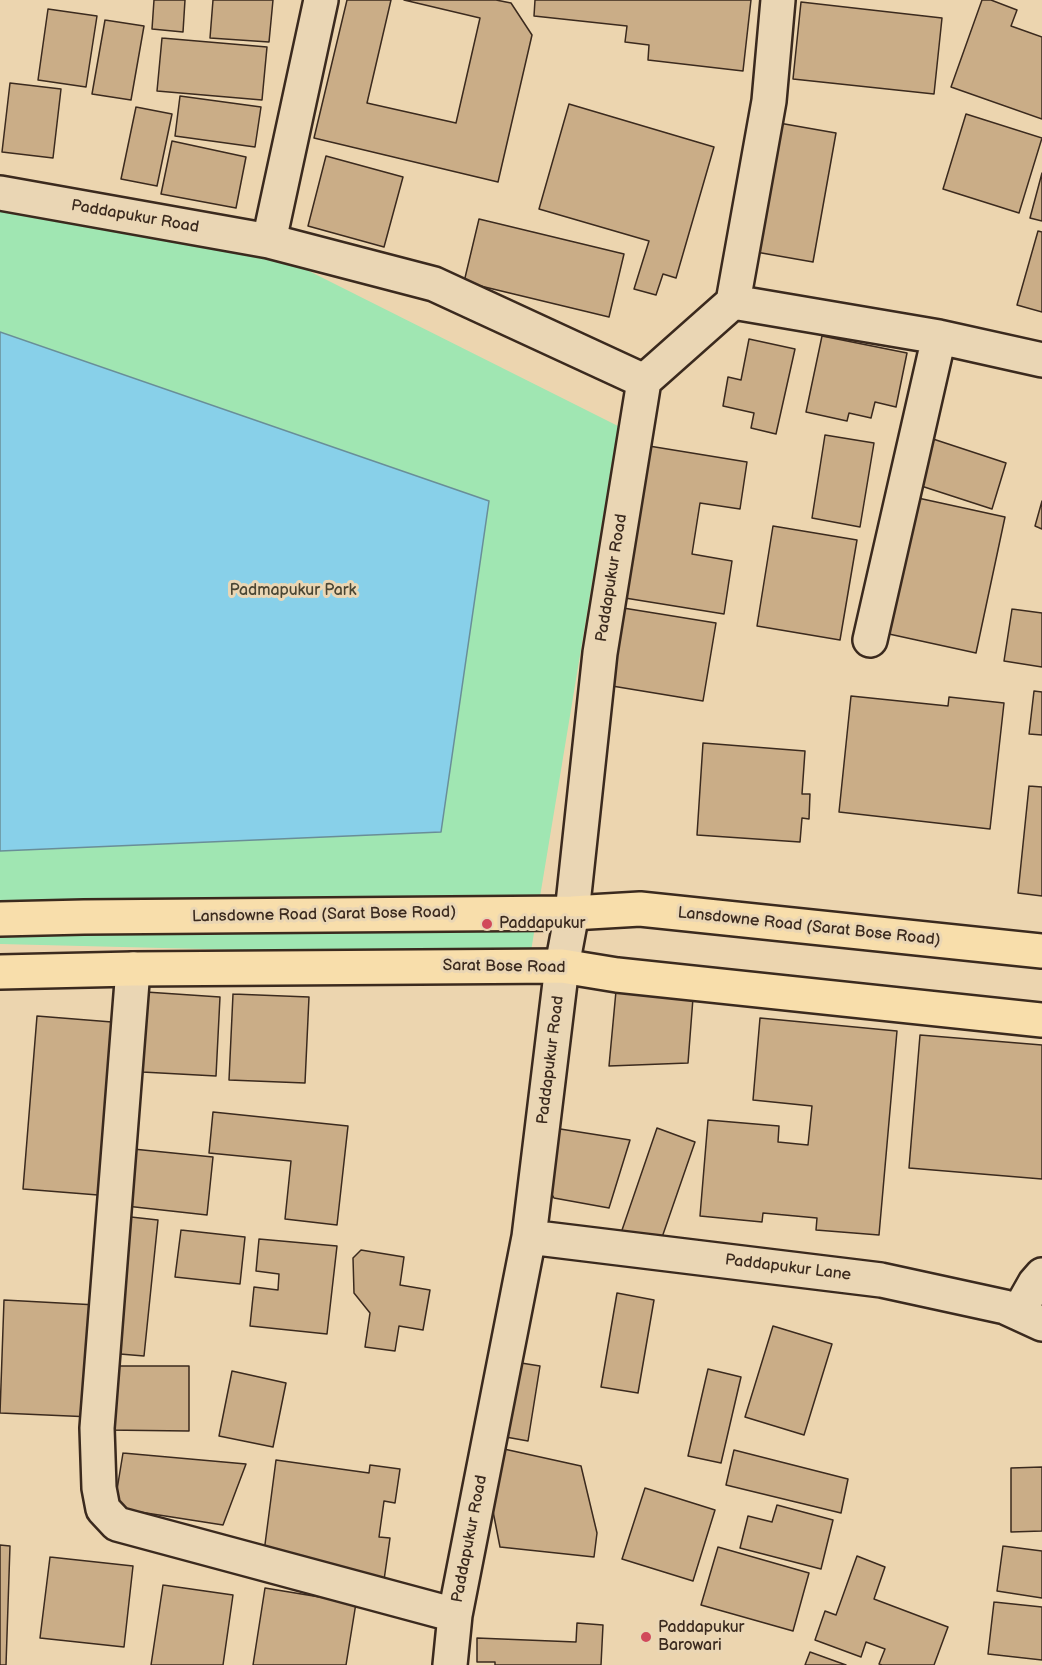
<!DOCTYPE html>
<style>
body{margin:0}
canvas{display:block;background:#ecd5af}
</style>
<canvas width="1042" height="1665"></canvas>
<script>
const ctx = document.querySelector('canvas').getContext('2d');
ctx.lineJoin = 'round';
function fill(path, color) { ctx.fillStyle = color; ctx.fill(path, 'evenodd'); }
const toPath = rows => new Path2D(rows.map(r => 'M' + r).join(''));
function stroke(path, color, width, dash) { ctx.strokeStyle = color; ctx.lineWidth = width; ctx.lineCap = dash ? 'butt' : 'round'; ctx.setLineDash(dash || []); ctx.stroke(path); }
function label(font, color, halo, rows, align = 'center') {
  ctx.font = font + ' "Balsamiq Sans",sans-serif'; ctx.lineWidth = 6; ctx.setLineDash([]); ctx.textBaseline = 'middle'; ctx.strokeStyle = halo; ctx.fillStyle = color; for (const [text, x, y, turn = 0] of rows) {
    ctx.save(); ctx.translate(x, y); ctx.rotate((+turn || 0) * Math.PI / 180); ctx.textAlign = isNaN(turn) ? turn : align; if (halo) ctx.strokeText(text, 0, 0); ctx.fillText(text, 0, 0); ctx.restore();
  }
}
const green = toPath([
 [0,200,283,258,618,426,530,957,0,944]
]);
const water = toPath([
 [0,332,489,501,441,832,0,851,0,332]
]);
const building = toPath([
 [154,0,185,0,183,32,152,29,154,0],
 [213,0,273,0,269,42,210,38,213,0],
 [347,0,391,0,367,103,456,123,480,18,404,0,496,0,511,3,532,35,498,182,314,138,347,0],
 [535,0,751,0,743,71,648,60,649,45,625,42,627,26,534,16,535,0],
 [982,0,991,0,1017,10,1011,26,1042,37,1042,119,951,87,982,0],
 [801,2,942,18,934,94,793,79,801,2],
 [48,9,97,16,86,87,38,80,48,9],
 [105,20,144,26,131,100,92,94,105,20],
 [162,38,267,47,262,100,157,91,162,38],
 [10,83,61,89,53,158,2,152,10,83],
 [180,96,261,107,255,147,175,136,180,96],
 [569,104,714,147,676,278,663,274,656,295,634,289,649,241,539,209,569,104],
 [136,107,172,114,157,186,121,179,136,107],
 [966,114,1042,138,1019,213,943,189,966,114],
 [779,123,836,133,813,262,756,252,779,123],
 [172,141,246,157,236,208,161,194,172,141],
 [326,156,403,177,384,247,308,226,326,156],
 [1042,173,1042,221,1030,218,1042,173],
 [479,219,624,254,609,317,464,282,479,219],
 [1038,231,1042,232,1042,312,1017,305,1038,231],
 [822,336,907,353,896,407,875,402,871,418,849,413,847,421,806,412,822,336],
 [749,339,795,349,776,434,751,428,754,413,723,406,728,377,741,380,749,339],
 [825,435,874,443,860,527,812,518,825,435],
 [927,437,1006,463,992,509,912,483,927,437],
 [649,446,747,462,740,509,700,503,692,554,732,561,724,614,625,598,649,446],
 [918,498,1005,517,976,653,889,634,918,498],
 [1042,501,1042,529,1035,526,1042,501],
 [773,526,857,540,840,640,757,626,773,526],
 [617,607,716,623,703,701,606,685,617,607],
 [1012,609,1042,613,1042,667,1004,661,1012,609],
 [1034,691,1042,692,1042,735,1029,734,1034,691],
 [851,696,948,706,949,697,1004,703,990,829,839,812,851,696],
 [703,743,805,751,802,794,810,794,809,819,802,818,800,842,697,835,703,743],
 [1029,786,1042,787,1042,896,1018,893,1029,786],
 [616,991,693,998,688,1063,609,1066,616,991],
 [146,992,220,997,216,1076,142,1072,146,992],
 [233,994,309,997,305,1083,229,1080,233,994],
 [37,1016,112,1022,98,1195,23,1189,37,1016],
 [760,1018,897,1031,879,1235,816,1230,817,1218,763,1213,762,1222,700,1216,708,1120,779,1126,778,1142,808,1145,812,1106,753,1100,760,1018],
 [920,1035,1042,1045,1042,1179,909,1168,920,1035],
 [213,1112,348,1126,337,1225,285,1219,291,1161,209,1153,213,1112],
 [554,1128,630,1140,609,1208,554,1198,545,1182,554,1128],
 [657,1128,695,1142,659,1246,621,1233,657,1128],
 [133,1149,213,1157,207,1215,126,1206,133,1149],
 [122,1216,158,1220,144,1356,108,1353,122,1216],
 [181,1230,245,1237,240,1284,175,1277,181,1230],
 [259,1239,337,1246,327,1334,250,1326,254,1287,278,1290,279,1274,256,1271,259,1239],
 [361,1250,404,1257,400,1285,430,1290,423,1330,399,1326,395,1351,365,1347,370,1313,354,1293,353,1258,361,1250],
 [617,1293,654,1300,638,1393,601,1387,617,1293],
 [4,1300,97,1305,92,1417,0,1413,4,1300],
 [773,1326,832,1344,804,1435,745,1417,773,1326],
 [490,1358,540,1366,528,1441,478,1432,490,1358],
 [106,1366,189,1366,189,1431,105,1430,106,1366],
 [708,1369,741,1377,721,1463,688,1456,708,1369],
 [232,1371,286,1383,273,1447,219,1436,232,1371],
 [504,1449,581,1466,597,1533,594,1557,500,1547,491,1501,504,1449],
 [734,1450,848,1479,841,1513,726,1485,734,1450],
 [123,1453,246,1464,223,1525,114,1508,123,1453],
 [276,1460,369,1473,370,1465,400,1469,395,1503,384,1501,379,1537,390,1538,384,1580,264,1552,276,1460],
 [1042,1467,1042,1531,1011,1532,1011,1468,1042,1467],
 [645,1488,715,1510,693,1581,622,1559,645,1488],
 [777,1505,833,1520,821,1569,740,1548,748,1516,772,1522,777,1505],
 [0,1545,10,1546,6,1665,0,1665,0,1545],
 [1003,1546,1042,1551,1042,1598,997,1591,1003,1546],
 [718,1547,809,1573,793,1631,701,1605,718,1547],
 [857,1556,885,1567,874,1599,948,1627,934,1665,882,1665,879,1664,885,1649,866,1642,861,1657,815,1640,825,1611,836,1615,857,1556],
 [50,1557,133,1566,124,1647,40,1638,50,1557],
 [163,1585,233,1595,223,1665,151,1665,163,1585],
 [265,1588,356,1603,346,1665,253,1665,265,1588],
 [994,1602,1042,1607,1042,1660,988,1654,994,1602],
 [577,1623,603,1625,601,1665,495,1665,495,1662,477,1662,477,1638,576,1642,577,1623],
 [810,1652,846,1665,805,1665,810,1652]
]);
const minor = toPath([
 [0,193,269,241,434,284,644,381,600,653,572,913,562,966,529,1237,455,1615,450,1665],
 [269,241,321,0],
 [733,302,769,101,778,0],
 [644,381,733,302,939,337,1042,360],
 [870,640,939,337],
 [133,969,97,1428,99,1488,103,1509,117,1524,455,1615],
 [529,1237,881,1280,1005,1307,1042,1324],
 [1018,1313,1035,1283,1042,1275]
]);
const major = toPath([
 [0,919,84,917,572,913,640,909,1042,951],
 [0,972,133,969,562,966,617,975,1042,1020]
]);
const markers = [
 [487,924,6,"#d1495b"],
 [646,1637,6,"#d1495b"]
];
const streetNames = [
 ["Paddapukur Road",135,217,10],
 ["Paddapukur Road",612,578,-81],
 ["Lansdowne Road (Sarat Bose Road)",324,915,-1],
 ["Lansdowne Road (Sarat Bose Road)",809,927,6],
 ["Sarat Bose Road",504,967,1],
 ["Paddapukur Road",551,1060,-83],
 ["Paddapukur Lane",788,1268,7],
 ["Paddapukur Road",470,1539,-79]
];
const parkNames = [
 ["Padmapukur Park",293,591]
];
const poiNames = [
 ["Paddapukur",499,924],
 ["Paddapukur",658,1628],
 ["Barowari",658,1646]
];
fill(green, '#a0e6b2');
fill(water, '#88d0e9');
stroke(water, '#698e98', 1.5);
fill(building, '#caad87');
stroke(building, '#3b2a1e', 1.5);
stroke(minor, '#3b2a1e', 38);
stroke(major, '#3b2a1e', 38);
stroke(minor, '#ead6b4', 33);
stroke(major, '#f8deab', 33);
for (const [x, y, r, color] of markers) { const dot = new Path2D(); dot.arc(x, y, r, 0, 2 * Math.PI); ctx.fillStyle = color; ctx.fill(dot); stroke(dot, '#ead6b4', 2); }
label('16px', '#3b2a1e', '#ead6b4', streetNames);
label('16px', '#4a4634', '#ead6b4', parkNames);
label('16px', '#3b2a1e', '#ead6b4', poiNames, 'left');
</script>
